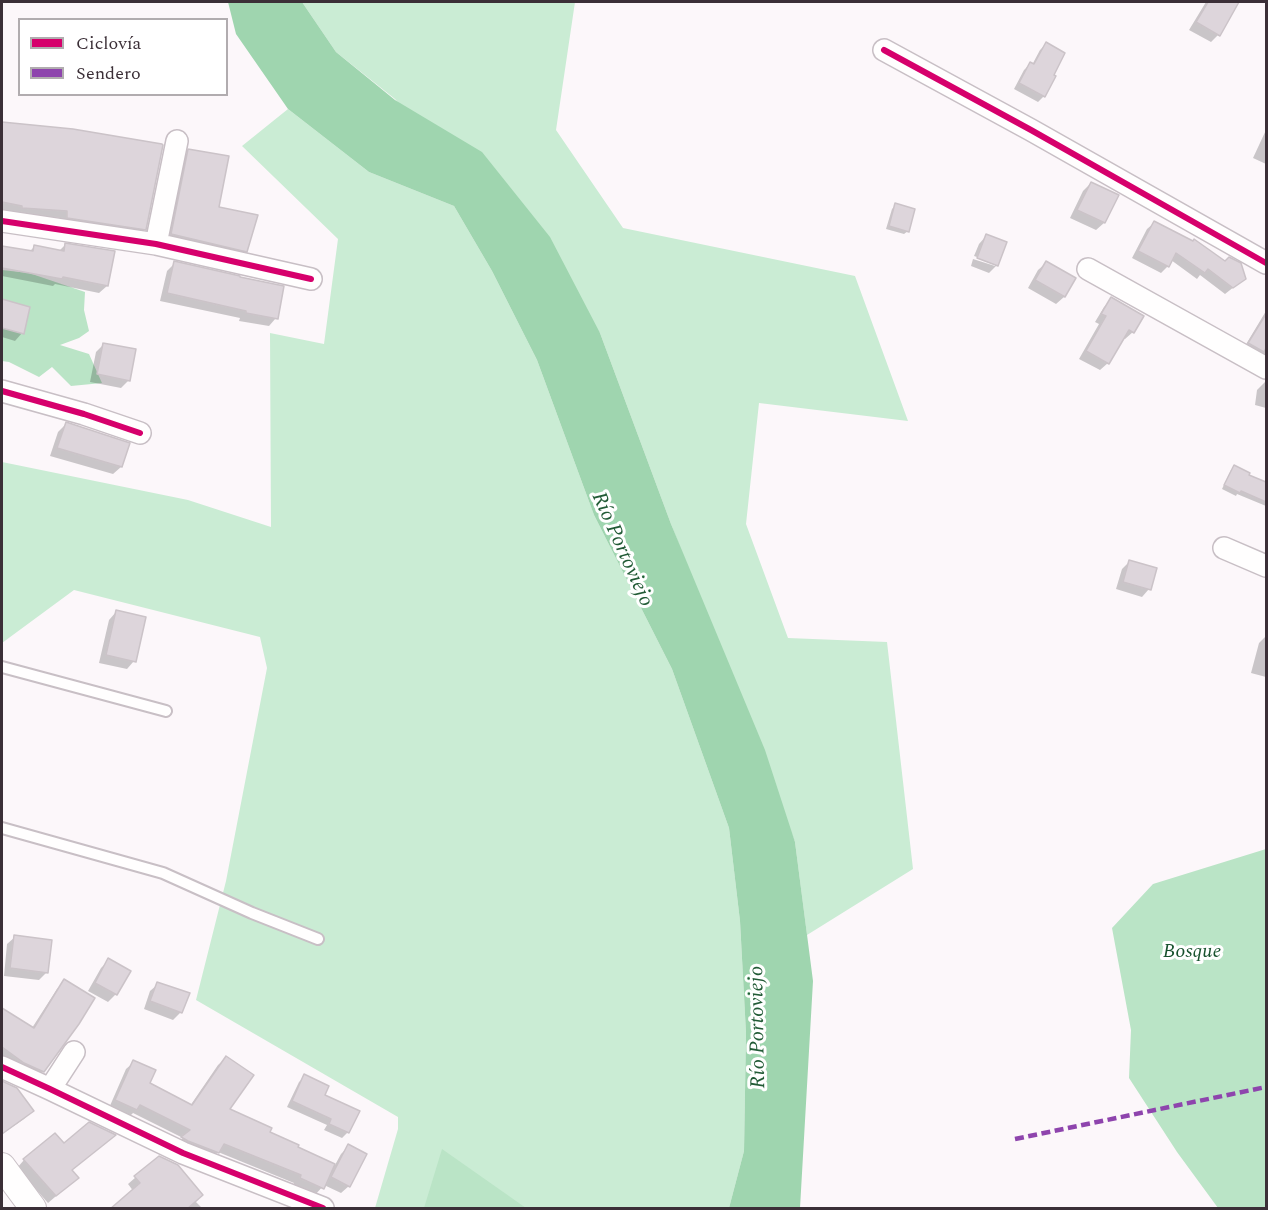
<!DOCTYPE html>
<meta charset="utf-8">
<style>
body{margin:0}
#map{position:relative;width:1268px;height:1210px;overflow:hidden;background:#fcf7fa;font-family:Spectral,serif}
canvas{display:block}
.frame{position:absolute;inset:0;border:3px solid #3b2f37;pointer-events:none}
.legend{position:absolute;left:18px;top:18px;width:210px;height:78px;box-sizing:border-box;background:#fff;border:2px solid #b1acaf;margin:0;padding:8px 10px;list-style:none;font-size:18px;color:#3b2f37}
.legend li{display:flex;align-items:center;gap:12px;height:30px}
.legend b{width:30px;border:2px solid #b1acaf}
</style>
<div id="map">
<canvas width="1268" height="1210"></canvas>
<div class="frame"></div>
<ul class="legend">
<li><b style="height:8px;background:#d6006c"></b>Ciclovía</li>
<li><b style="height:8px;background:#8e44ad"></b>Sendero</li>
</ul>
</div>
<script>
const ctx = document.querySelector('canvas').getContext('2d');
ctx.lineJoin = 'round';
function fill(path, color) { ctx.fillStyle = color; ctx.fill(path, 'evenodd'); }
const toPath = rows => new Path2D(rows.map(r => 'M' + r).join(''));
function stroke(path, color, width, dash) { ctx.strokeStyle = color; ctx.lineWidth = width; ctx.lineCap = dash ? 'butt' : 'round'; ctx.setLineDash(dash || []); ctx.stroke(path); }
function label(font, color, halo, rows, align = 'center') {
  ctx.font = font + ' Spectral,serif'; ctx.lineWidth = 6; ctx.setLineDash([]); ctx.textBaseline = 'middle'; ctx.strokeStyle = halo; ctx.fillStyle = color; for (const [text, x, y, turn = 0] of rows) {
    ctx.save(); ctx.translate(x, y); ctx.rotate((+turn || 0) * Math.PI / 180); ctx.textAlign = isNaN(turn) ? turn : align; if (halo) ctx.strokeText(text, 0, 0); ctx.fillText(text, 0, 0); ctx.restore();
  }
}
const green = toPath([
 [302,2,575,2,556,130,623,228,855,276,908,421,759,403,746,524,788,638,887,642,913,869,807,935,795,842,671,524,600,333,395,99,336,52],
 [288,109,369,172,454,206,492,271,537,360,594,515,672,669,729,828,740,921,746,1033,744,1151,729,1208,375,1208,398,1129,398,1117,196,1000,226,881,267,668,260,637,74,590,2,643,2,462,188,500,271,527,270,333,324,344,338,239,242,146]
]);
const forest = toPath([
 [2,270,29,273,85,292,84,310,89,331,79,338,60,345,89,354,102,383,71,386,52,367,39,377,9,362,2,361],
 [1266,849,1266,1208,1218,1208,1177,1152,1129,1078,1131,1030,1112,928,1153,884],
 [442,1149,526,1208,424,1208]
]);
const water = toPath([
 [228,2,302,2,336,52,395,100,482,152,550,237,600,333,671,524,765,750,795,842,813,981,800,1208,729,1208,744,1151,746,1033,740,921,729,828,672,669,594,515,537,360,492,271,454,206,369,172,288,109,236,34]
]);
const shadow = toPath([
 [1206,2,1238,2,1218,35,1211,42,1189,30],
 [1046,44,1044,96,1038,102,1014,89,1024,70,1030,64,1032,65,1040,50],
 [2,124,73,131,145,229,137,237,60,225,60,218,15,215,2,211],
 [1266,130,1266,164,1253,158],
 [189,151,218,209,246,251,238,258,164,242,181,159],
 [1091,183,1117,196,1104,223,1096,230,1070,218,1083,191],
 [896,205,908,231,904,234,886,229,892,209],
 [1154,223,1244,279,1225,294,1200,275,1197,279,1171,260,1168,266,1161,273,1132,258,1147,229],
 [986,236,997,265,989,273,971,266,973,259,995,266,995,263,974,256,979,244],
 [65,245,107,286,99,293,55,284,53,286,2,276,2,247,29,252,34,247,59,251],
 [175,263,276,318,269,326,239,321,240,318,160,301,167,271],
 [1046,263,1074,279,1064,297,1056,304,1028,288,1038,270],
 [1112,299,1133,332,1125,339,1122,338,1108,363,1100,370,1079,359,1099,324,1095,322,1104,307],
 [2,301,29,308,22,333,15,341,2,337],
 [1266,311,1266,346,1265,349,1266,354,1260,361,1242,351],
 [104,344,129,380,121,388,90,382,96,352],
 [1265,382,1266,382,1266,408,1255,405,1257,390],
 [66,424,121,467,113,474,50,456,58,432],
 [1234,467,1247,475,1266,483,1266,506,1237,494,1236,496,1222,489,1231,470],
 [1129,562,1149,589,1142,597,1116,589,1122,569],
 [116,612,134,661,127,669,99,663,109,620],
 [1266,636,1266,677,1251,673,1259,643],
 [15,937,47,972,39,980,4,976,7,944],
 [109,960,116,994,108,1002,88,991,101,968],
 [65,981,43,1071,35,1079,2,1060,2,1008,32,1028,57,989],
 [158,984,181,1012,173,1020,144,1009,150,991],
 [226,1058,228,1110,268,1133,335,1165,341,1154,349,1146,349,1186,341,1193,324,1185,315,1195,293,1186,294,1183,218,1152,210,1160,175,1146,183,1138,133,1113,129,1117,109,1108,126,1069,134,1062,148,1084,190,1106,218,1065],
 [305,1076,323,1096,348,1132,342,1138,324,1130,327,1125,287,1107,299,1082],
 [7,1085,32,1111,24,1119,2,1134,2,1089],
 [106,1142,71,1171,69,1185,48,1203,17,1168,24,1160,63,1145],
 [159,1157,195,1201,202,1208,146,1208,128,1184]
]);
const building = toPath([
 [1208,2,1239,2,1220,36,1196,22,1208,2],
 [1046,42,1065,53,1054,75,1056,76,1045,97,1019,83,1030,62,1034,64,1046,42],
 [2,122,73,129,162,144,163,145,146,230,67,218,67,211,22,208,22,206,2,202,2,122],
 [188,149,229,156,219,207,258,215,247,252,171,234,188,149],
 [1091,182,1119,195,1105,223,1077,210,1091,182],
 [895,203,915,209,909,232,889,226,895,203],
 [1154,221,1193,241,1194,239,1225,261,1229,257,1241,263,1246,279,1233,288,1208,269,1205,273,1176,253,1169,267,1138,251,1154,221],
 [986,234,1007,242,998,266,977,258,986,234],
 [65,243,115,251,108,286,63,277,62,279,2,268,2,246,33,251,34,245,64,251,65,243],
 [174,261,240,276,240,277,284,286,278,319,246,313,246,311,167,293,174,261],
 [1046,261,1076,278,1065,297,1035,280,1046,261],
 [1111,297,1144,316,1134,333,1129,330,1109,364,1086,351,1106,316,1101,314,1111,297],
 [2,299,30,307,24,334,2,328,2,299],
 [1266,314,1266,348,1264,352,1248,343,1266,314],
 [103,343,136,349,130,381,97,374,103,343],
 [66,422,130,443,122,467,57,448,66,422],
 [1234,465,1250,473,1249,475,1266,482,1266,502,1241,491,1240,493,1224,485,1234,465],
 [1129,560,1157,568,1151,590,1123,582,1129,560],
 [116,610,146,617,136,662,106,655,116,610],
 [14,935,52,940,48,973,10,968,14,935],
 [108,958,131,971,117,995,95,983,108,958],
 [64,979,95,998,79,1024,44,1072,24,1063,2,1047,2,1008,34,1028,64,979],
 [157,982,190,993,182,1013,150,1001,157,982],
 [226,1056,254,1075,230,1109,272,1128,270,1132,299,1145,298,1147,335,1164,324,1189,300,1178,301,1175,224,1144,219,1153,188,1141,181,1137,190,1130,140,1105,137,1110,115,1100,133,1060,156,1070,150,1083,192,1105,226,1056],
 [304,1074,329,1086,325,1095,360,1111,349,1133,329,1124,331,1119,292,1101,304,1074],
 [2,1081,17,1088,34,1111,2,1134,2,1081],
 [89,1122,116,1135,72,1170,79,1178,56,1196,23,1159,55,1133,64,1143,89,1122],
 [348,1144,367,1154,350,1187,331,1177,348,1144],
 [159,1156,178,1165,203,1195,187,1209,110,1209,140,1183,134,1176,159,1156]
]);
const service = toPath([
 [2,667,166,711],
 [2,828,163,873,252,913,318,939]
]);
const minor = toPath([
 [884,50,1031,130,1266,263],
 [2,221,156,244,311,279],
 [156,244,177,141],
 [1088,269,1266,368],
 [2,391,84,414,140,433],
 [1224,548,1266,566],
 [2,1067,50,1089,183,1153,323,1208],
 [50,1089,74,1052]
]);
const tertiary = toPath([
 [2,1166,33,1208]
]);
const quiet = toPath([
 [1015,1139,1266,1087]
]);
const cycleway = toPath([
 [884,50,1031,130,1266,263],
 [2,221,156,244,311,279],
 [2,391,84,414,140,433],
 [2,1067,50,1089,183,1153,323,1208]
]);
const parkNames = [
 ["Bosque",1192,953]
];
const waterNames = [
 ["Río Portoviejo",621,550,66],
 ["Río Portoviejo",759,1027,-91]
];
fill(green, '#caecd4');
fill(forest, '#bae4c6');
fill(water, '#9fd5af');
fill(shadow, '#0003');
fill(building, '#ddd5db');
stroke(building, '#cbc3c8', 1.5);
stroke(service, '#c8bfc5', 14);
stroke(minor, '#c8bfc5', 24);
stroke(tertiary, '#c8bfc5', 28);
stroke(service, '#fffefe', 10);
stroke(minor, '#fffefe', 21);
stroke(tertiary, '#fffefe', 26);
stroke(quiet, '#8e44ad', 4.5, [9, 4.5]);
stroke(cycleway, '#d6006c', 6);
label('italic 20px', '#18522e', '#fff', parkNames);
label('italic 21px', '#225b36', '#fff', waterNames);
</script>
